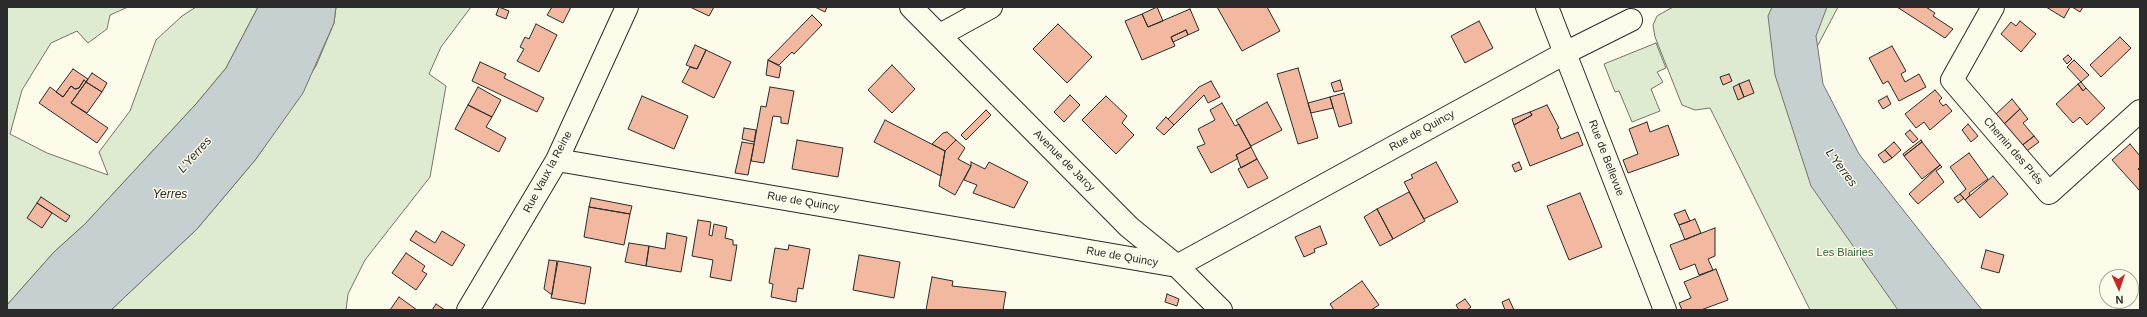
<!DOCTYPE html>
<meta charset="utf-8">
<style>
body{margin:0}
#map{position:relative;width:2147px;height:317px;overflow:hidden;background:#fdfbea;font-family:Arial,sans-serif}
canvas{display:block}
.frame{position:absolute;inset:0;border:8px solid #2b2b2b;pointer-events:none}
.north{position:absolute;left:2099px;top:269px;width:40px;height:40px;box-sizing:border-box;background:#fdfbea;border:1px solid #a9a89e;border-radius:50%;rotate:177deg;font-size:11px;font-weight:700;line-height:16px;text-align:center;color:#2b2b2b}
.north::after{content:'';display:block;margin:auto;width:14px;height:18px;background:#c62828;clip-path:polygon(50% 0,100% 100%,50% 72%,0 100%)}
</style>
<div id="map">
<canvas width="2147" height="317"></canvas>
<div class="frame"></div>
<div class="north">N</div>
</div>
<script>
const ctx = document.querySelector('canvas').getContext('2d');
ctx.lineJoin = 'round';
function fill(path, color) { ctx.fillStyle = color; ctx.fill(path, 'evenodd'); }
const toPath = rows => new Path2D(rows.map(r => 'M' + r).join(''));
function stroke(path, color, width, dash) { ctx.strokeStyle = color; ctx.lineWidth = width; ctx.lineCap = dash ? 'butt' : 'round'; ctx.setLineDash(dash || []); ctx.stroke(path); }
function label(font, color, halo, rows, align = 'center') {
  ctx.font = font + ' Arial,sans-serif'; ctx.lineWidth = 3; ctx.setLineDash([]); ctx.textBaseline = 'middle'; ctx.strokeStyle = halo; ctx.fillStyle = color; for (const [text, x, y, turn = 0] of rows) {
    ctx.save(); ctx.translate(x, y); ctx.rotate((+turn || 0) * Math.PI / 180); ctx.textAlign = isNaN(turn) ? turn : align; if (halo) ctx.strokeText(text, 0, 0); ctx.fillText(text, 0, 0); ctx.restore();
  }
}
const green = toPath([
 [7,7,128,7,110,15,107,29,88,43,77,31,51,43,22,90,10,134,47,153,108,175,99,152,130,111,156,40,182,16,196,7,258,7,226,68,196,104,85,224,54,252,7,305,7,7],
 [336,7,471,7,441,47,429,74,446,86,430,177,365,260,348,294,346,310,111,310,197,229,256,159,316,66,334,23,336,7],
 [1673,7,1838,7,1799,81,1966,310,1810,310,1710,108,1695,110,1682,105,1655,37,1653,25,1657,16,1673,7],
 [1656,43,1666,68,1657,72,1663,82,1651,89,1660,111,1632,122,1619,91,1615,92,1604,64,1656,43]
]);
const water = toPath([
 [258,7,336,7,334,23,303,93,256,159,197,229,111,310,7,310,7,305,54,252,85,224,196,104,226,68,258,7],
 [1772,7,1827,7,1816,36,1823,84,1859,154,1982,310,1898,310,1811,186,1775,75,1768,16,1772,7]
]);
const building = toPath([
 [499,7,509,11,506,19,496,15,499,7],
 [552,7,571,7,563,23,547,15,552,7],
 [690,7,714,7,709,16,690,7],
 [815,7,827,7,825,12,815,7],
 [1157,7,1163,21,1148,27,1142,14,1157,7],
 [1217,7,1267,7,1280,31,1242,51,1217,7],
 [1897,7,1926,7,1935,13,1933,16,1953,29,1945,38,1897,7],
 [2046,7,2070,7,2064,18,2046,7],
 [2072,7,2083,7,2080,12,2072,7],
 [1190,9,1199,30,1188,35,1186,30,1171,37,1175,46,1142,60,1125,21,1142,14,1148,27,1190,9],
 [812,15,822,25,794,54,792,52,779,65,768,60,812,15],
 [1479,21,1493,48,1465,63,1451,36,1479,21],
 [2020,21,2036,34,2021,52,2001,34,2011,22,2016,26,2020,21],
 [536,24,557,35,539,72,517,61,524,49,520,47,525,37,529,39,536,24],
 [1058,24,1092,57,1067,83,1033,49,1058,24],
 [1186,30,1188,35,1173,42,1171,37,1186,30],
 [2120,37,2131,48,2101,77,2090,65,2120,37],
 [695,45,706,50,697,69,686,65,695,45],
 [1892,46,1906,71,1901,74,1905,82,1919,74,1926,87,1899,101,1888,81,1883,84,1869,58,1892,46],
 [706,50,731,62,714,98,682,82,690,67,697,69,706,50],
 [2068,55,2072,59,2067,64,2063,59,2068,55],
 [768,60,781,67,779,78,766,75,768,60],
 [2074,60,2089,75,2081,82,2067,67,2074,60],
 [480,62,506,74,504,78,544,98,537,112,472,81,480,62],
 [892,65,915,89,892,113,868,90,892,65],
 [1298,68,1318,138,1298,144,1277,74,1298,68],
 [73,69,88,79,86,82,84,80,79,88,75,89,71,86,63,97,56,92,73,69],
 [92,73,107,83,102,92,86,82,92,73],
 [1729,74,1732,81,1723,85,1720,77,1729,74],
 [84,80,86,82,71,103,108,128,97,143,39,103,50,87,63,97,71,86,75,89,79,88,84,80],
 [1340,80,1343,90,1334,92,1331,83,1340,80],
 [1749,80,1754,93,1744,97,1739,84,1749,80],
 [1211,81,1220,97,1208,103,1204,95,1174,125,1168,119,1199,87,1211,81],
 [86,82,102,92,87,113,71,103,86,82],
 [2081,82,2086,88,2083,91,2078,84,2081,82],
 [1739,84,1744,97,1738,100,1733,87,1739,84],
 [2078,84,2083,91,2086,88,2105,108,2087,125,2080,117,2073,123,2056,104,2078,84],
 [478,87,501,100,492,117,468,105,478,87],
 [770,87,794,91,788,124,781,123,781,117,773,116,764,163,751,161,761,106,766,107,770,87],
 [1935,90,1942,98,1939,101,1943,106,1946,104,1952,111,1930,130,1924,122,1916,128,1905,114,1935,90],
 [1344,93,1352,123,1339,127,1330,97,1344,93],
 [1070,95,1080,105,1064,122,1054,112,1070,95],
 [642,96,688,116,674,149,628,129,642,96],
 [1106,96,1127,116,1122,123,1134,135,1116,154,1082,120,1106,96],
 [1887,96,1891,104,1883,109,1878,101,1887,96],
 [1330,97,1333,108,1311,113,1308,103,1330,97],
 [2012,99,2020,109,2002,126,1994,116,2012,99],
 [1267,102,1282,130,1251,146,1236,120,1267,102],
 [1222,103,1235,126,1239,124,1251,147,1236,155,1238,158,1237,159,1211,173,1197,147,1205,144,1198,129,1215,120,1210,110,1222,103],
 [468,105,492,117,486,127,506,138,499,152,455,129,468,105],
 [1547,105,1559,128,1557,129,1561,139,1578,132,1583,145,1530,166,1514,125,1532,115,1530,112,1547,105],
 [2020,109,2028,119,2023,123,2034,136,2020,147,2002,126,2020,109],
 [986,110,991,115,966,140,961,135,986,110],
 [1530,112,1532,115,1514,125,1512,119,1530,112],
 [1166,117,1174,125,1164,135,1156,128,1166,117],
 [885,120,945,151,941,176,874,142,885,120],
 [1647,122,1650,132,1668,125,1679,155,1628,173,1623,160,1638,154,1629,129,1647,122],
 [1968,124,1978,136,1971,142,1962,130,1968,124],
 [744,128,756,130,754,142,742,139,744,128],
 [1910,130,1918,139,1913,143,1905,134,1910,130],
 [947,132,956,140,945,151,932,144,943,133,947,132],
 [2034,136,2039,142,2024,153,2020,147,2034,136],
 [797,140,843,148,838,177,792,169,797,140],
 [956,140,965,148,958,159,971,166,955,195,939,186,945,151,956,140],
 [1921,140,1922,142,1904,156,1903,154,1921,140],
 [742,142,754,144,748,175,735,173,742,142],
 [1894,142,1901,150,1892,158,1885,150,1894,142],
 [1922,142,1940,165,1922,179,1904,156,1922,142],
 [2130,144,2140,156,2140,167,2138,169,2140,171,2140,191,2112,160,2130,144],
 [1251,147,1257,159,1241,168,1236,155,1251,147],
 [1885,150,1892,158,1884,163,1878,155,1885,150],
 [1969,153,1988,179,1969,193,1970,195,1965,200,1960,194,1966,189,1950,167,1969,153],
 [1257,159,1268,178,1248,188,1238,169,1257,159],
 [971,162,985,169,989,162,1028,182,1014,208,973,193,977,185,964,180,971,166,971,162],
 [1436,162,1458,202,1424,219,1404,182,1413,178,1411,175,1436,162],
 [1519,162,1522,169,1515,172,1512,165,1519,162],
 [1940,165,1942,167,1936,171,1944,182,1918,204,1909,194,1940,165],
 [1993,176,2008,194,1980,218,1965,200,1993,176],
 [1409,192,1425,221,1393,239,1377,209,1409,192],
 [1580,193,1602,247,1569,260,1547,206,1580,193],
 [1960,194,1964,198,1958,203,1954,198,1960,194],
 [41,197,70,216,66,222,37,203,41,197],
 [591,198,632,206,630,214,589,207,591,198],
 [37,203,52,213,42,228,27,218,37,203],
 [589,207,630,214,624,245,584,237,589,207],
 [1377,209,1393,239,1380,246,1364,217,1377,209],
 [1685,210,1690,221,1679,225,1674,214,1685,210],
 [1695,219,1701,233,1685,240,1679,225,1695,219],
 [698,220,711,222,709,235,712,236,714,224,727,227,725,238,733,240,733,245,737,245,731,281,710,277,713,260,692,256,698,220],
 [1320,226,1327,244,1314,249,1315,252,1304,257,1295,237,1320,226],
 [1715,228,1715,256,1708,259,1713,270,1699,275,1695,264,1680,270,1670,245,1715,228],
 [416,231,435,243,442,231,465,245,452,266,410,240,416,231],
 [667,233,687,237,681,272,646,266,649,246,665,249,667,233],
 [629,243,649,246,646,266,625,262,629,243],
 [789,245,810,249,803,289,798,288,796,302,771,297,773,284,769,283,775,248,788,250,789,245],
 [1986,250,2004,255,1999,273,1981,268,1986,250],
 [406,253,425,266,422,271,427,274,416,290,392,273,406,253],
 [859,255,900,262,894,298,853,290,859,255],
 [549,260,557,261,552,295,544,289,549,260],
 [558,261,591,267,585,304,551,298,558,261],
 [1716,269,1728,300,1701,310,1682,310,1679,303,1691,298,1684,282,1716,269],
 [932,277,953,281,952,286,1006,292,1003,310,926,310,932,277],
 [1362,281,1379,305,1371,310,1334,310,1330,304,1362,281],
 [1167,294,1179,299,1177,306,1165,302,1167,294],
 [399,297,417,310,390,310,399,297],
 [1465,299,1471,307,1467,310,1459,310,1456,305,1465,299],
 [1509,299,1514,310,1505,310,1502,302,1509,299],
 [436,304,445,310,432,310,436,304]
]);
const minor = toPath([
 [911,7,1129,227,1177,266,1221,310],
 [1547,7,1665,310],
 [1993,7,1952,80,2049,193,2140,111],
 [940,35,991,7],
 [557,160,1177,266,1565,53,1631,20],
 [468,310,557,160,627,7]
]);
const streetNames = [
 ["Rue de Quincy",1422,131,-29],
 ["Chemin des Prés",2013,151,49],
 ["Rue de Bellevue",1606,158,69],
 ["Avenue de Jarcy",1064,161,45],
 ["Rue Vaux la Reine",548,172,-62],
 ["Rue de Quincy",803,202,10],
 ["Rue de Quincy",1122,257,10]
];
const parkNames = [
 ["Les Blairies",1845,253]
];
const waterNames = [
 ["L'Yerres",195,155,-48],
 ["L'Yerres",1841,168,53],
 ["Yerres",170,195]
];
fill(green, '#deebd1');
stroke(green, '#74746e', 1);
fill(water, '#c7d0d0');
stroke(water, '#74746e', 1);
fill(building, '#f2b8a0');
stroke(building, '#2b2b2b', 1);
stroke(minor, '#2b2b2b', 24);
stroke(minor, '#fdfbea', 22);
label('11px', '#2b2b2b', '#fdfbea', streetNames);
label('11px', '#34623c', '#fdfbea', parkNames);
label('italic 12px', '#2b2b2b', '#fdfbea', waterNames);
</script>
